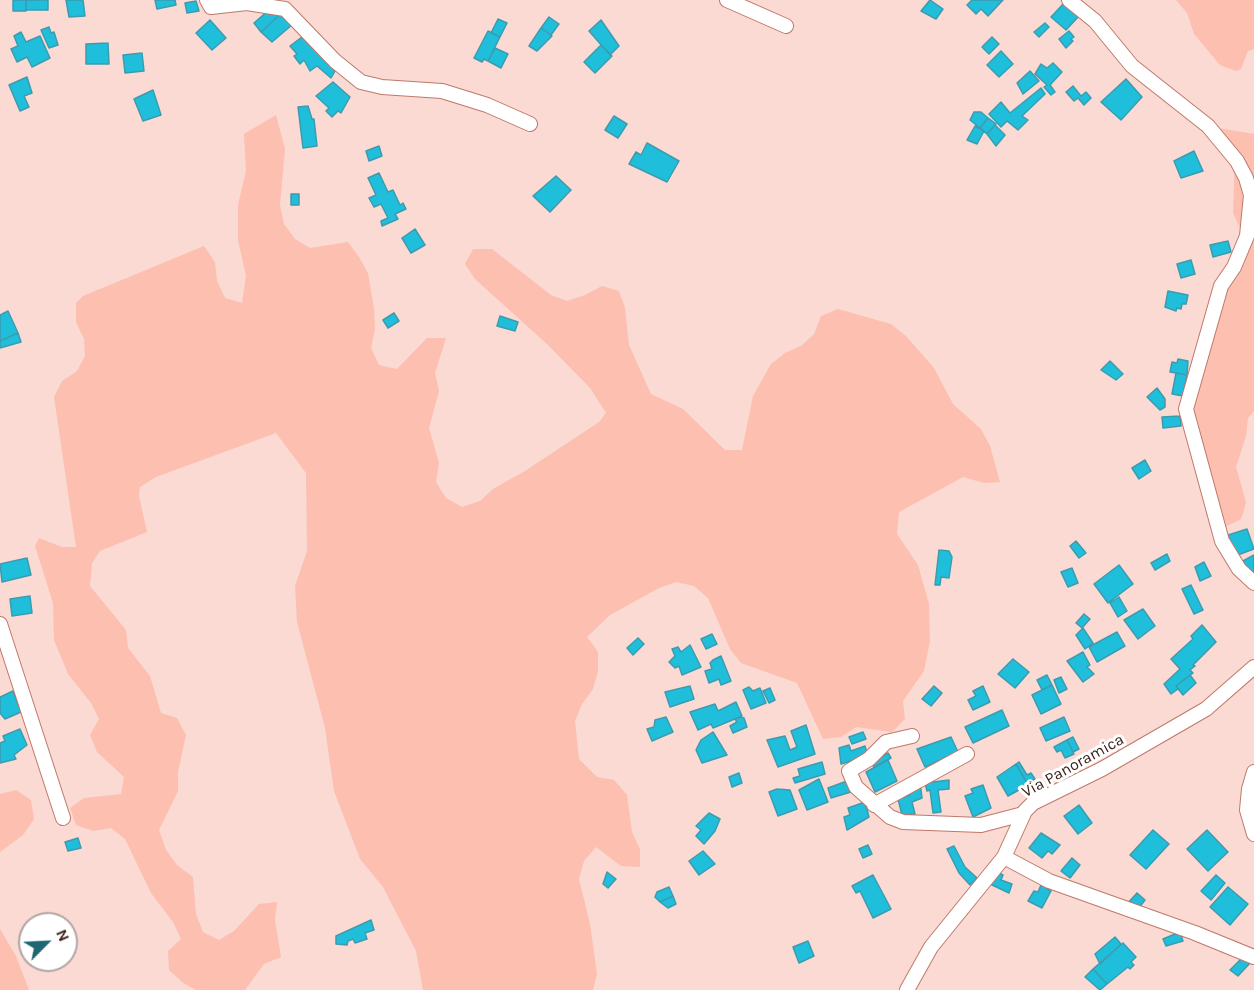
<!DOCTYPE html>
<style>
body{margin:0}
#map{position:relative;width:1254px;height:990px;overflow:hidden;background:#fadad3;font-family:Karla,sans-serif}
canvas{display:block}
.north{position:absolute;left:18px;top:912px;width:60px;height:60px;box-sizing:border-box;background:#fff;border:2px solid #b1a6a3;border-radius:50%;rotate:66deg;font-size:16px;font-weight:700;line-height:24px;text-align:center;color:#3d211a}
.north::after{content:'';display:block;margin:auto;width:21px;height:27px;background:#1f6775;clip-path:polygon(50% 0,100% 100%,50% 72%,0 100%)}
</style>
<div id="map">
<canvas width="1254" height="990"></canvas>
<div class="north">N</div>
</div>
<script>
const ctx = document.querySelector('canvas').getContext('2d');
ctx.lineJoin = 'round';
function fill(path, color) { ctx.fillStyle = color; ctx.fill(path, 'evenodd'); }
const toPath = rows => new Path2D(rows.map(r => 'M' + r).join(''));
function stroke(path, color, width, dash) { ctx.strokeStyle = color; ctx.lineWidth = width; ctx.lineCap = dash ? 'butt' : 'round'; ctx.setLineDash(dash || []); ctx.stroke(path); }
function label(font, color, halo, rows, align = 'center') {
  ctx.font = font + ' Karla,sans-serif'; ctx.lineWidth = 6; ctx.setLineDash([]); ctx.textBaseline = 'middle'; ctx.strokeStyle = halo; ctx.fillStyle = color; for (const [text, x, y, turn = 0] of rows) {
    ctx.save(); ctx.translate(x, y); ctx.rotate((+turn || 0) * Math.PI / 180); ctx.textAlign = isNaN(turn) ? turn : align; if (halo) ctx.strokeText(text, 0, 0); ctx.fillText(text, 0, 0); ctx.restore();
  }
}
const green = toPath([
 [1176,0,1254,0,1254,49,1248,51,1241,69,1236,71,1220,65,1194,34,1187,13],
 [276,115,285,149,280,205,284,224,295,239,310,248,348,242,359,257,368,273,374,309,375,329,371,348,379,365,397,369,427,338,446,338,435,373,439,391,429,428,439,463,436,482,446,498,462,507,480,501,493,489,525,471,599,422,606,413,590,388,548,345,475,279,465,264,473,249,492,249,551,295,567,301,585,295,602,286,619,291,625,308,629,345,651,394,683,409,725,450,742,450,753,396,771,364,785,353,801,346,814,334,821,316,838,309,891,324,906,336,934,368,953,404,981,429,990,446,1000,482,984,483,963,477,899,512,897,534,918,565,929,604,930,641,924,671,903,701,905,719,892,732,856,727,841,737,823,739,797,683,741,663,730,649,708,598,694,586,676,582,659,588,610,615,587,637,598,652,598,671,593,689,582,704,575,721,579,759,597,777,614,780,627,795,632,832,640,849,640,867,621,866,596,847,584,861,579,879,590,924,597,974,593,990,423,990,416,951,383,887,360,859,334,791,325,728,297,622,295,586,307,551,306,473,276,433,156,477,140,487,139,496,147,532,100,551,92,563,90,586,126,630,128,648,150,676,161,713,177,718,186,735,178,772,178,791,159,830,166,850,177,865,193,877,196,914,203,932,219,940,234,931,259,904,277,902,275,920,281,957,264,964,245,990,196,990,182,982,169,970,168,951,181,939,173,922,151,893,125,839,111,828,93,831,76,825,70,808,84,798,121,794,124,777,97,752,90,735,99,719,91,703,68,674,54,640,53,603,35,546,39,538,62,547,76,547,54,397,62,381,77,371,85,356,84,339,76,322,76,303,83,296,204,246,215,262,217,281,225,298,242,303,246,276,238,240,238,205,246,171,244,134],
 [1212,127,1254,134,1254,411,1248,418,1246,436,1236,467,1246,502,1244,510,1241,519,1225,527,1191,422,1191,396,1215,318,1246,241,1233,213,1235,154],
 [16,790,31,800,34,819,23,835,0,852,0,794],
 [0,929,16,956,29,990,0,990]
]);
const building = toPath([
 [13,0,26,0,26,11,13,11,13,0],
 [26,0,48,0,48,10,26,10,26,0],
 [66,0,83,0,85,16,69,17,66,0],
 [155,0,175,0,176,5,157,9,155,0],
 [930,0,943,9,936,19,921,11,930,0],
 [972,0,1003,0,988,16,981,9,976,14,967,5,972,0],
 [196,1,199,11,187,13,185,3,196,1],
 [1066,1,1079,16,1066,30,1051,17,1066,1],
 [270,9,282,13,261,32,254,23,270,9],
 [282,13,293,24,272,42,261,32,282,13],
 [549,17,559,24,551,35,541,28,549,17],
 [498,19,507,23,500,37,491,33,498,19],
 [210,20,226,38,212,50,196,33,210,20],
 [601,20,619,46,610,55,589,31,601,20],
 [1045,23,1049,27,1039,37,1034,32,1045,23],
 [49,27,51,33,54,32,58,45,49,48,41,30,49,27],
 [541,28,552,36,537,51,529,46,541,28],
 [488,31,500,37,488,61,484,59,482,62,474,58,488,31],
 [1069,31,1074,37,1071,39,1073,41,1066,48,1059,39,1069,31],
 [21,32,26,42,40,36,50,58,32,67,27,57,17,62,11,49,18,46,14,36,21,32],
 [306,34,335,71,331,78,317,66,310,71,304,60,300,64,294,56,297,54,290,46,306,34],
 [992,37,999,44,989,54,982,47,992,37],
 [108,43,109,64,86,64,86,44,108,43],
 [601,45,612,56,595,73,584,62,601,45],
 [495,48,508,54,501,68,488,61,495,48],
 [1001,51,1013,64,999,77,987,65,1001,51],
 [142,53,144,71,125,73,123,55,142,53],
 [1053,63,1062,72,1050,85,1055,92,1051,95,1044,87,1047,85,1035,74,1041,64,1047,68,1053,63],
 [1030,71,1039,81,1023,94,1017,83,1030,71],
 [27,77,32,93,24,96,29,107,20,111,9,85,27,77],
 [1126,79,1142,97,1121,120,1101,102,1126,79],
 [333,82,350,97,341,113,338,111,332,117,326,111,329,108,316,96,333,82],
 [1073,86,1081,96,1086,92,1091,98,1084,105,1078,98,1074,101,1066,92,1073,86],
 [1041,88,1045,94,1022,116,1028,120,1018,130,1007,121,1001,127,989,114,1001,102,1010,113,1041,88],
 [153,90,161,115,143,121,134,99,153,90],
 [308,106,312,119,314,119,317,146,303,148,298,107,308,106],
 [974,112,981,112,988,118,980,128,970,120,974,112],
 [614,116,627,124,618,138,605,130,614,116],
 [988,118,996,124,987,134,980,128,988,118],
 [995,125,1005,135,996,146,987,134,995,125],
 [975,126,984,131,977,144,967,140,975,126],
 [647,143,679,161,667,182,629,164,636,152,641,155,647,143],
 [379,146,382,156,369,161,366,151,379,146],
 [1194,151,1203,171,1181,178,1174,161,1194,151],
 [379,173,388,192,393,190,400,205,403,203,406,209,395,214,398,219,382,226,381,221,388,218,381,204,374,207,369,198,376,195,368,178,379,173],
 [556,176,571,190,550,212,533,196,556,176],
 [291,194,299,194,299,205,291,205,291,194],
 [415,229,425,245,411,253,402,238,415,229],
 [1228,241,1231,252,1213,257,1210,245,1228,241],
 [1191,260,1195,274,1181,278,1177,264,1191,260],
 [1168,291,1188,295,1186,304,1182,304,1181,309,1177,308,1176,311,1165,307,1168,291],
 [8,311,18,333,0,341,0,315,8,311],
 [394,313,399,321,388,328,383,320,394,313],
 [500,316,518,322,515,331,497,326,500,316],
 [18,333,21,342,0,348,0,341,18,333],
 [1178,359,1188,361,1187,375,1170,372,1172,362,1177,363,1178,359],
 [1110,361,1123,374,1116,380,1101,370,1110,361],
 [1176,373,1187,375,1183,396,1172,394,1176,373],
 [1157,388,1165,399,1165,407,1160,410,1147,397,1157,388],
 [1180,416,1181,426,1163,428,1162,417,1180,416],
 [1145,460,1151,471,1139,479,1132,468,1145,460],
 [1247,529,1254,549,1235,556,1225,536,1247,529],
 [1076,541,1086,553,1079,558,1070,546,1076,541],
 [939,550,949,551,952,557,949,578,941,577,940,585,935,585,939,550],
 [1167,554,1170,561,1155,570,1151,563,1167,554],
 [1254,555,1254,571,1248,572,1243,561,1254,555],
 [27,558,31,575,2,582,0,564,27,558],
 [1204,562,1211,576,1200,581,1195,567,1204,562],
 [1119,565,1133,584,1108,603,1094,584,1119,565],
 [1072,568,1078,583,1068,587,1061,572,1072,568],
 [1191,585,1203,610,1194,614,1182,589,1191,585],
 [30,596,32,613,12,616,10,599,30,596],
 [1119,597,1127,611,1118,617,1110,603,1119,597],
 [1143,609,1155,626,1138,639,1124,620,1143,609],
 [1084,614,1090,619,1082,628,1076,623,1084,614],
 [1202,625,1216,642,1193,665,1195,666,1190,670,1193,673,1176,686,1178,689,1171,694,1164,684,1180,669,1171,659,1193,639,1191,636,1202,625],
 [1083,628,1093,643,1085,649,1076,635,1083,628],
 [1117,632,1125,646,1097,662,1089,647,1117,632],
 [712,634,717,644,706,649,701,639,712,634],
 [638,638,644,644,633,655,627,648,638,638],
 [690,645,701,667,682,675,679,666,675,668,669,662,675,656,672,649,678,647,681,652,690,645],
 [1083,652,1090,665,1087,667,1094,674,1083,682,1067,661,1083,652],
 [721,656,731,681,721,685,719,679,709,683,705,671,712,669,710,663,713,660,721,656],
 [1013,659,1029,672,1015,688,998,674,1013,659],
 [1047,675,1052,685,1042,690,1037,680,1047,675],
 [1190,675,1196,683,1183,695,1176,686,1190,675],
 [1061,677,1067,689,1059,693,1054,680,1061,677],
 [1052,685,1061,704,1041,714,1032,695,1052,685],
 [690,686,694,699,670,707,665,692,690,686],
 [934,686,942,693,931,706,922,699,934,686],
 [983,686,990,702,973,710,968,700,976,696,973,691,983,686],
 [749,687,753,691,760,688,766,703,751,709,743,690,749,687],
 [770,688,775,700,769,703,763,691,770,688],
 [13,691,21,712,5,719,0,713,0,697,13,691],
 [736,702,742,716,713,728,711,724,698,730,690,712,715,704,718,711,736,702],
 [1002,710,1009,726,973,743,965,727,1002,710],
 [666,717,673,732,652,741,647,729,654,727,655,720,666,717],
 [740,717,744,718,747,727,733,733,730,726,737,722,735,719,740,717],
 [1064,717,1070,731,1046,741,1040,728,1064,717],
 [806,725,815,754,778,767,767,740,785,736,790,750,797,747,791,731,806,725],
 [20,729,27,745,14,755,16,759,0,763,0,743,5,741,3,736,20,729],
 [713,732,727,755,702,763,696,750,701,740,713,732],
 [863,732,866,739,852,744,849,737,863,732],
 [951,737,958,752,925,767,917,749,951,737],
 [1073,737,1079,749,1073,752,1067,740,1073,737],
 [1067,740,1074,754,1065,758,1061,750,1057,752,1054,747,1067,740],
 [849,745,851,751,865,746,868,756,841,764,839,748,849,745],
 [888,753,891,758,874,767,871,762,888,753],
 [888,760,897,781,875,792,866,772,888,760],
 [822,762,825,774,795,783,793,778,800,776,798,769,822,762],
 [1019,762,1027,775,1031,773,1035,779,1027,783,1016,764,1019,762],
 [1016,764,1028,785,1008,796,997,777,1016,764],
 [739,773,742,783,732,787,729,777,739,773],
 [819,779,828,802,807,810,799,790,819,779],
 [949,780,949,789,938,790,941,812,933,813,930,790,927,791,925,783,949,780],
 [847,781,854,791,831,798,828,788,847,781],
 [920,782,922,798,912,802,915,814,902,815,898,799,910,795,910,791,920,782],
 [983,785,991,808,973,817,965,796,973,793,971,789,983,785],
 [777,789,790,790,797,809,778,816,769,792,777,789],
 [865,802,869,817,847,830,844,817,850,815,848,808,865,802],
 [1079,805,1092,823,1078,834,1064,816,1079,805],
 [709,813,720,819,715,831,704,844,696,836,701,830,696,826,709,813],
 [1153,830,1169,844,1146,869,1130,855,1153,830],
 [1207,830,1228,852,1208,871,1187,849,1207,830],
 [1041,833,1060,845,1052,854,1048,851,1042,858,1029,848,1041,833],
 [78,838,81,848,68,851,65,842,78,838],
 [868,845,872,854,863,858,859,849,868,845],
 [954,846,965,867,977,878,970,885,959,873,947,849,954,846],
 [703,851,715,864,699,875,689,861,703,851],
 [1072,858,1080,865,1070,878,1061,871,1072,858],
 [607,872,616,879,608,888,603,884,607,872],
 [999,873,1003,875,1001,880,1012,884,1009,893,990,884,999,873],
 [873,875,891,909,873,918,860,891,856,893,852,886,873,875],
 [1216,875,1225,883,1211,900,1201,891,1216,875],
 [1041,885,1051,891,1042,908,1028,901,1034,891,1038,892,1041,885],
 [669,887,673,896,660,902,655,897,657,892,669,887],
 [1228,887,1248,904,1230,925,1210,907,1228,887],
 [1137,893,1145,900,1138,909,1126,905,1137,893],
 [673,896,676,904,668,908,660,902,673,896],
 [371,920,374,930,365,933,367,939,355,943,353,939,348,941,347,945,336,944,336,936,371,920],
 [1180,932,1183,941,1166,946,1163,939,1180,932],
 [1115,937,1121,944,1100,964,1095,954,1115,937],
 [808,941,814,956,799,963,793,947,808,941],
 [1123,943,1136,957,1131,962,1134,965,1130,969,1128,967,1107,984,1093,969,1123,943],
 [1244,956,1251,962,1238,976,1230,970,1244,956],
 [1093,969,1107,984,1100,990,1085,977,1093,969]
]);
const minor = toPath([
 [207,0,211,7,247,3,285,9,335,61,361,82,382,87,442,91,487,105,530,124],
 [727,0,786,26],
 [1069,0,1095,21,1132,66,1208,126,1237,161,1246,178,1251,195,1247,236,1234,267,1221,286,1186,409,1222,541,1239,569,1254,583],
 [0,624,63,818],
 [912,736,886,742,869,759,849,771,856,787,890,817,903,822,981,825,1023,814],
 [1254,772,1249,789,1247,810,1254,834],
 [874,805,967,754],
 [1004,857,1049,881,1195,933,1254,957],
 [907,990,931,947,1004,857,1025,811,1033,803,1102,769,1206,709,1254,667]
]);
const streetNames = [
 ["Via Panoramica",1073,766,-29]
];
fill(green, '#fcbfb0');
fill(building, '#1fbfdb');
stroke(building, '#3d9baf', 1.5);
stroke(minor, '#bf7969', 16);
stroke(minor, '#fff', 14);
label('16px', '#3d211a', '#fff', streetNames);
</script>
